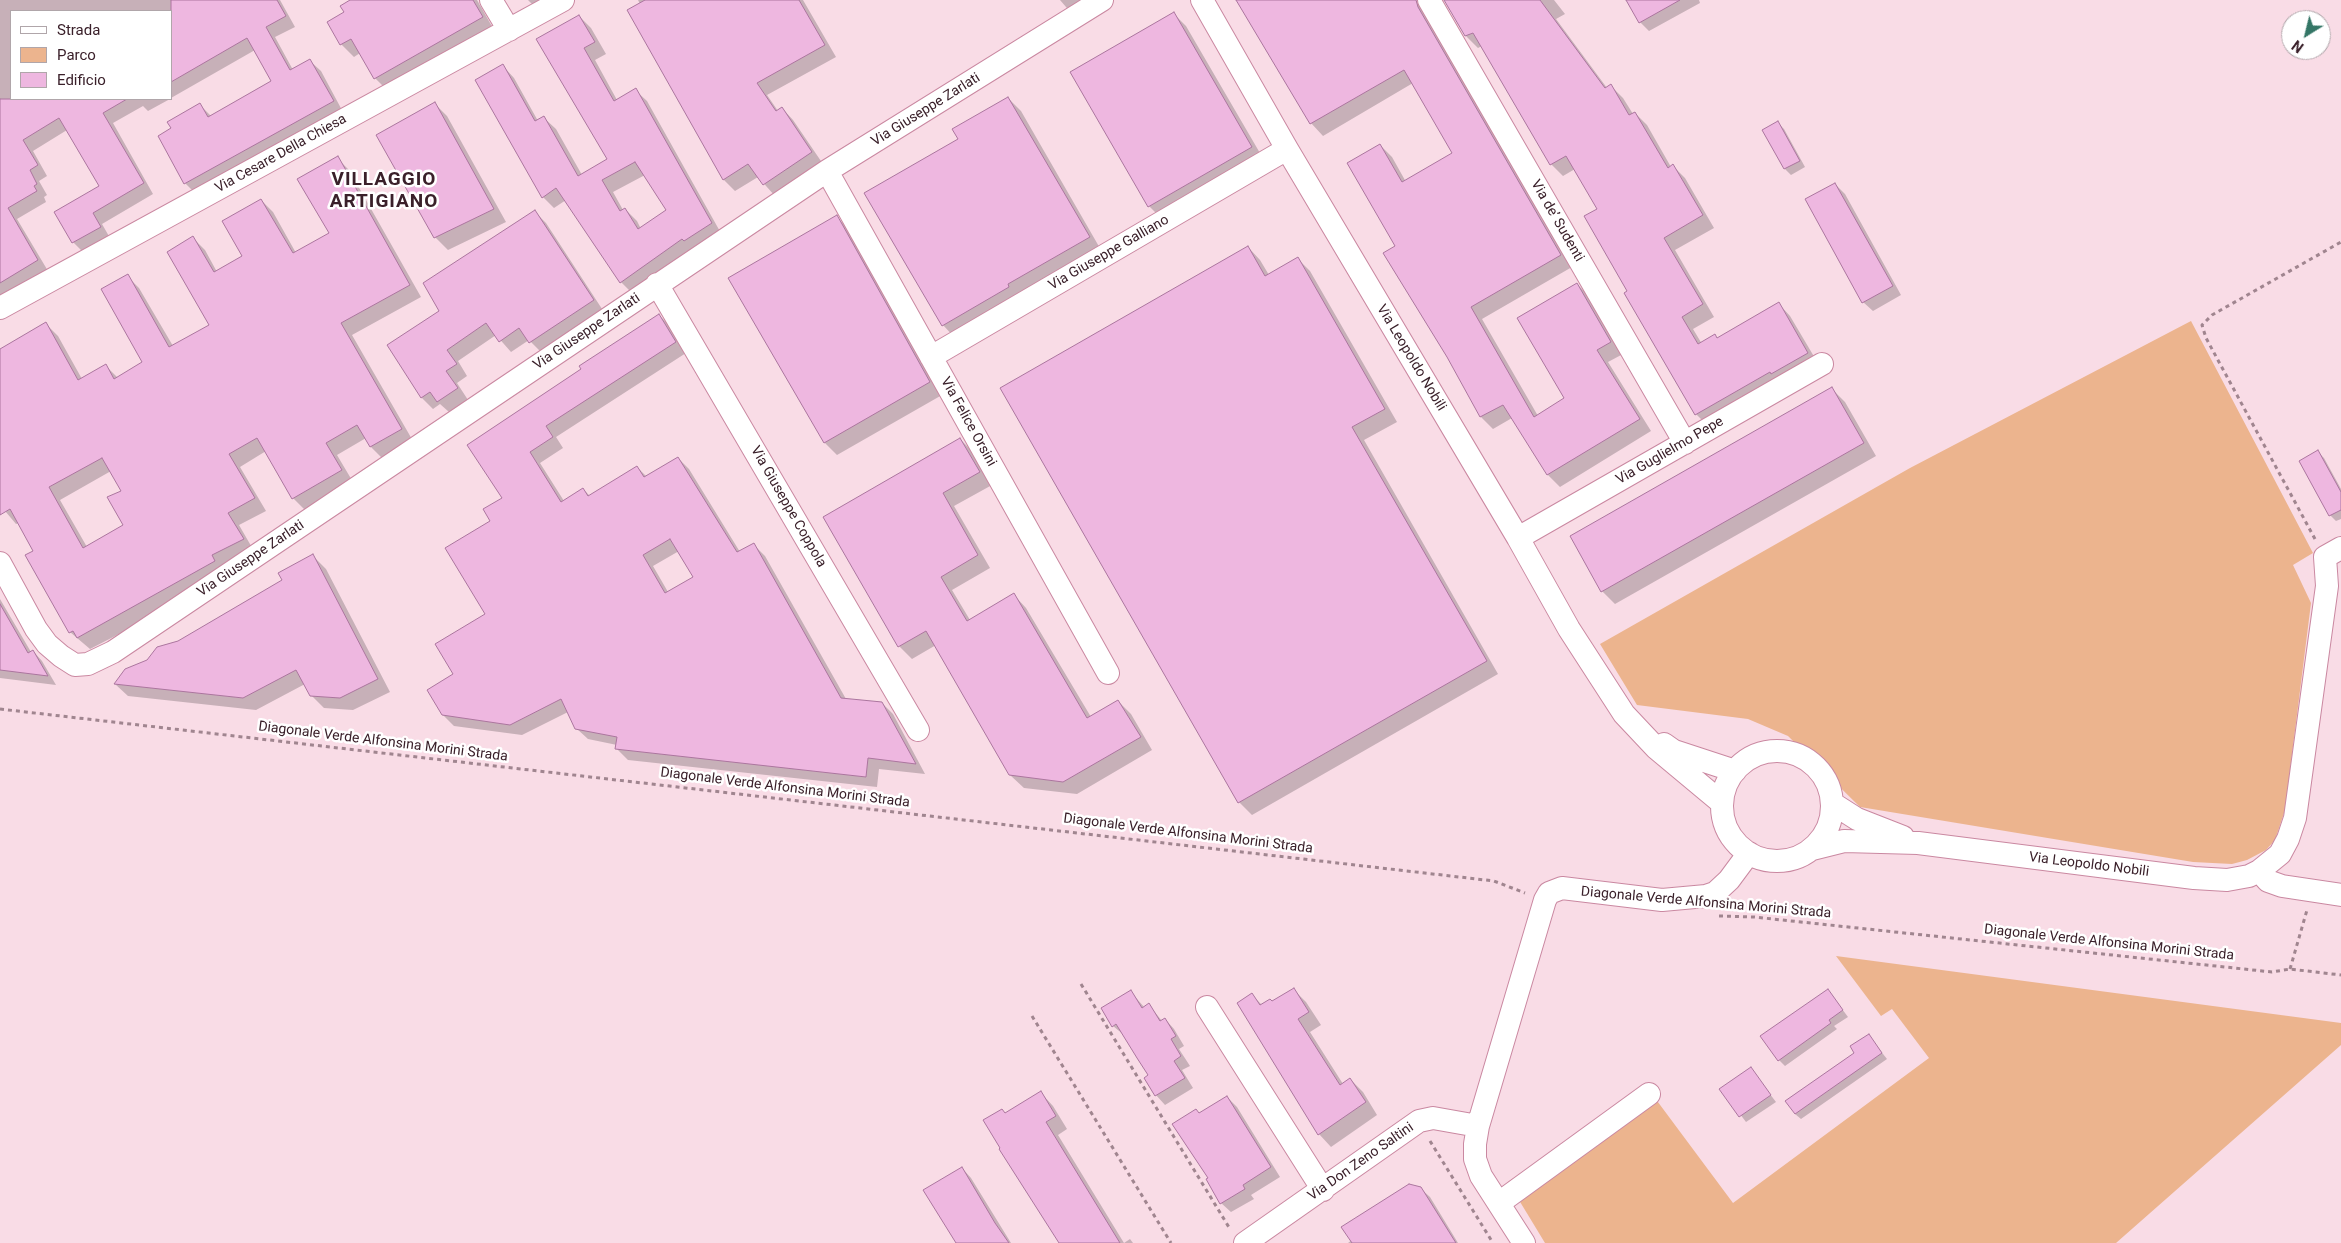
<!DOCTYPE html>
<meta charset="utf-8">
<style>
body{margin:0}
#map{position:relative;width:2341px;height:1243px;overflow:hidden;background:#f9dce6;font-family:Roboto,sans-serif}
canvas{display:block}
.legend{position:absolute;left:10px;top:10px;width:162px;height:90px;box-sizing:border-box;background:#fff;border:1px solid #b0a6aa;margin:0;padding:6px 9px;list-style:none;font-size:15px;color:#3a202a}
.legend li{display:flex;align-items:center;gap:10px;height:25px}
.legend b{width:25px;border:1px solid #b0a6aa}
.north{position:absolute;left:2281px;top:10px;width:50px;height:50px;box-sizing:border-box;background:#fff;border:1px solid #b0a6aa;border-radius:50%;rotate:216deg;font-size:14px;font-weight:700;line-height:20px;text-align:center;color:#3a202a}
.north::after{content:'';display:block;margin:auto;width:18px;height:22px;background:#347666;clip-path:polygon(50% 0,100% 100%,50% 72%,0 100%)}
</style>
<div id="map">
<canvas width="2341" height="1243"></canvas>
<ul class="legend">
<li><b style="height:6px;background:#fff"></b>Strada</li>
<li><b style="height:14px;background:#ecb48e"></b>Parco</li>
<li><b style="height:14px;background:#eeb7e0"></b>Edificio</li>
</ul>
<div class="north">N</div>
</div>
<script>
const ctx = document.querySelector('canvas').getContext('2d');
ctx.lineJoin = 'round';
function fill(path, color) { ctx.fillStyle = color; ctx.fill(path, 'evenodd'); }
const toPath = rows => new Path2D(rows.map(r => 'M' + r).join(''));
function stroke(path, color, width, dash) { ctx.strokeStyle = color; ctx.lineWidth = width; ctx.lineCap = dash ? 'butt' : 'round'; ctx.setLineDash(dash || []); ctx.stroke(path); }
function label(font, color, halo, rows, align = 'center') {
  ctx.font = font + ' Roboto,sans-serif'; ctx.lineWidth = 5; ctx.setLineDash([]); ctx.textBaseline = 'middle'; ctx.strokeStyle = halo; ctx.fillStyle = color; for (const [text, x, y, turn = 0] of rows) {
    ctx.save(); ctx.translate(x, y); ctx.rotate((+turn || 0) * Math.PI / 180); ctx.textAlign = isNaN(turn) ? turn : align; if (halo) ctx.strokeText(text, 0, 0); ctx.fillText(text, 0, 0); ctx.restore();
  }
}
const green = toPath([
 [2191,321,2313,553,2293,565,2311,603,2285,810,2275,840,2266,850,2247,860,2232,864,2193,862,1860,807,1788,736,1748,719,1637,705,1600,644,1910,468],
 [1836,956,2341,1023,2341,1045,2116,1243,1545,1243,1508,1182,1646,1086,1733,1203,1929,1058,1892,1009,1881,1016]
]);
const shadow = toPath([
 [0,0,280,0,295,27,275,37,293,70,310,61,321,71,343,112,196,194,185,183,159,136,173,129,200,105,211,116,272,82,255,50,171,98,171,11,11,11,11,99,170,99,148,111,143,106,113,123,153,194,102,224,110,238,84,253,73,242,56,212,100,187,67,130,33,151,47,176,39,181,47,195,44,197,46,202,17,219,48,271,0,299],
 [351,0,477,0,494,30,388,91,375,78,360,53,354,57,341,44,328,22,346,12],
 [528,0,549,0,535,7],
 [638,0,803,0,836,57,767,95,778,111,782,108,793,120,823,164,775,196,758,177,735,191,724,180,629,10,640,4],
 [1060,0,1096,0,1072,14],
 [1238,0,1416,0,1572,267,1482,319,1538,416,1566,399,1577,284,1589,296,1623,354,1608,362,1651,431,1560,487,1548,475,1512,418,1493,429,1481,417,1448,356,1397,246,1380,145,1392,157,1406,182,1454,154,1413,83,1323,136,1311,123],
 [1451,0,1554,0,1565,14,1556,19,1607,88,1611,86,1623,98,1633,114,1635,113,1647,125,1671,167,1673,166,1685,178,1714,228,1675,250,1714,317,1693,329,1702,344,1718,339,1779,304,1790,316,1819,365,1708,426,1696,414,1626,293,1629,291,1599,209,1575,169,1563,176,1551,164,1482,46,1478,48,1466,36],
 [1628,0,1699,0,1700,3,1649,31,1640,22],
 [1173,13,1186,26,1264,160,1162,219,1149,206,1071,72],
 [579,16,591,28,606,54,595,60,617,100,635,90,647,101,722,235,633,294,621,282,566,200,554,208,543,197,503,66,514,78,538,121,544,118,556,129,582,175,609,159,537,40],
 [645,175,668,210,641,229,637,221,625,209,623,210,613,192],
 [1008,98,1021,111,1101,250,955,338,943,325,960,139],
 [435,104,447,116,506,222,448,250,435,237,378,135],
 [1778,123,1784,129,1805,167,1791,175,1785,169],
 [337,158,349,170,421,297,352,335,413,441,383,459,371,447,366,438,337,455,353,482,305,510,293,498,266,451,240,467,266,511,239,525,254,551,148,619,90,649,70,632,34,552,19,523,16,524,0,505,0,350,46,324,58,336,82,379,106,366,118,378,144,363,127,276,139,288,173,346,211,325,193,238,205,250,217,272,243,257,261,200,273,212,296,253,330,234],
 [111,471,123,491,124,525,87,547,60,500],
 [1835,184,1845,194,1901,295,1873,311,1863,302],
 [535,212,546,223,604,312,542,353,529,340,511,352,496,335,458,361,467,376,457,383,468,400,449,412,440,404,433,409,422,398,440,312],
 [837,217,849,230,942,395,837,455,825,443],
 [1248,247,1260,260,1269,275,1298,259,1310,271,1397,422,1364,440,1498,674,1252,815,1239,802],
 [659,315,670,326,686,353,556,437,563,448,540,463,564,501,583,489,590,496,637,467,647,477,678,458,689,469,740,552,754,545,765,556,846,699,882,703,893,714,925,774,879,769,877,787,628,760,617,749,617,745,588,739,576,728,568,712,522,735,454,726,443,715,455,675,487,614,492,521,503,498,468,445,583,370],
 [679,551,695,577,668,592,653,566],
 [1832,389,1845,402,1876,456,1615,604,1602,591],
 [960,439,973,452,992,485,954,506,990,568,952,590,970,620,1014,595,1026,608,1091,717,1118,701,1131,714,1152,750,1077,794,1024,788,1010,775,936,645,912,659,899,646,824,518],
 [2318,452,2324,458,2341,489,2341,519,2336,521,2330,515],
 [313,556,326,569,390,692,353,710,324,708,311,695,305,684,256,710,128,696,115,684,179,642,284,580],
 [0,599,31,652,33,651,42,661,56,685,0,678],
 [1294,990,1306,1002,1321,1025,1310,1032,1343,1084,1350,1079,1363,1092,1377,1115,1331,1147,1319,1134,1252,995,1262,1005,1272,1003],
 [1828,990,1848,1017,1834,1026,1837,1029,1785,1066,1779,1060],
 [1131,992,1144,1007,1149,1005,1162,1021,1165,1019,1174,1029,1184,1046,1179,1049,1190,1066,1182,1070,1193,1088,1165,1105,1156,1095,1149,1076,1124,1035,1113,1026,1103,1009],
 [1868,1035,1887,1059,1801,1119,1795,1114,1856,1053],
 [1750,1068,1776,1102,1746,1122,1721,1089],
 [1041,1093,1053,1106,1067,1129,1058,1135,1124,1243,1130,1239,1133,1243,1060,1243,1006,1114],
 [1227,1097,1237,1107,1280,1177,1251,1195,1254,1199,1231,1212,1221,1203,1200,1114],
 [962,1168,971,1178,1011,1243,958,1243],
 [1420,1188,1430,1197,1458,1243,1348,1243]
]);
const building = toPath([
 [171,0,277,0,286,16,266,27,290,70,310,59,334,101,184,184,158,136,171,128,167,122,200,103,208,117,271,81,247,38,171,82,171,0],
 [350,0,473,0,483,17,374,79,351,39,340,45,327,22,344,12,340,6,350,0],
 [645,0,799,0,825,45,757,83,776,111,782,107,812,152,763,185,748,164,723,180,627,10,645,0],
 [1236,0,1416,0,1418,7,1561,255,1471,307,1534,417,1564,398,1517,318,1577,283,1611,342,1597,350,1640,419,1547,475,1503,405,1480,417,1447,357,1383,253,1395,246,1347,163,1380,144,1402,182,1452,153,1404,70,1310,124,1236,0],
 [1444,0,1540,0,1605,88,1611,84,1629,115,1635,112,1668,168,1673,164,1703,215,1664,238,1703,304,1682,317,1698,344,1715,334,1717,338,1779,302,1808,353,1771,374,1770,372,1695,415,1624,293,1627,291,1584,216,1597,209,1566,156,1550,165,1473,33,1465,36,1444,0],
 [1626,0,1680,0,1639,23,1626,0],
 [1174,12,1252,147,1148,207,1070,72,1174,12],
 [579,15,595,42,584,48,614,101,636,88,712,223,684,241,682,239,620,283,556,188,542,198,475,80,503,64,535,121,544,116,578,176,607,159,536,39,579,15],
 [635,162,666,210,638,229,625,208,620,211,602,180,635,162],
 [1008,97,1090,237,1008,284,1009,287,942,326,864,193,958,139,952,129,1008,97],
 [0,99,127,99,103,113,144,183,93,213,101,227,72,243,54,212,99,186,59,118,23,140,38,165,30,170,37,184,34,186,37,191,8,208,38,260,0,283,0,99],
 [435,102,494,209,434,238,376,135,435,102],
 [1778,121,1800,161,1784,169,1762,130,1778,121],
 [338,156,410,285,341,323,402,429,370,447,357,425,326,443,342,470,292,499,257,438,229,454,255,498,228,513,244,539,212,555,215,561,77,638,73,631,69,633,25,555,33,551,10,509,0,515,0,349,46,322,78,380,106,364,114,379,142,362,101,289,128,274,169,347,209,325,167,252,193,236,214,272,242,256,222,221,261,199,293,253,329,233,297,179,338,156],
 [102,458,121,491,107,497,123,525,83,548,49,487,102,458],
 [1835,183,1893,286,1862,303,1805,199,1835,183],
 [535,210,594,300,529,343,519,328,499,342,486,323,447,350,457,364,446,371,458,388,437,402,430,392,421,398,387,345,439,311,423,283,535,210],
 [837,215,930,382,824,443,728,278,837,215],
 [1248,246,1265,276,1298,257,1385,409,1352,427,1487,661,1238,803,1000,388,1248,246],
 [659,314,676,342,546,426,553,437,530,452,561,502,583,488,588,496,637,466,644,477,678,457,737,552,754,543,841,698,882,702,916,764,868,758,866,777,615,749,617,737,575,729,561,699,510,725,442,715,427,690,453,674,435,644,485,614,445,548,490,521,483,509,502,498,467,445,581,369,579,366,659,314],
 [670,539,693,577,665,593,643,555,670,539],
 [1832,387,1864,443,1601,592,1570,536,1832,387],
 [960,438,980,472,943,493,978,555,941,577,967,621,1014,593,1087,718,1118,700,1141,737,1063,782,1009,775,926,631,898,647,823,517,960,438],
 [2318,450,2341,492,2341,510,2329,516,2299,461,2318,450],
 [313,554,378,679,340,698,310,696,296,670,243,698,114,684,125,669,147,660,157,647,178,641,282,580,278,573,313,554],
 [0,604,28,653,33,650,48,676,0,670,0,604],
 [1294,988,1309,1012,1298,1019,1340,1085,1350,1078,1366,1102,1318,1135,1237,1003,1252,993,1260,1005,1270,999,1272,1001,1294,988],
 [1828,989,1843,1010,1829,1020,1831,1023,1778,1061,1760,1036,1828,989],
 [1131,990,1142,1008,1149,1003,1160,1021,1165,1018,1176,1036,1171,1039,1181,1056,1174,1061,1185,1078,1155,1096,1144,1078,1148,1075,1137,1058,1116,1024,1112,1027,1101,1008,1131,990],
 [1869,1034,1882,1053,1795,1114,1785,1101,1854,1053,1850,1046,1869,1034],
 [1751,1067,1771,1095,1739,1117,1719,1089,1751,1067],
 [1041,1091,1056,1116,1046,1122,1120,1243,1059,1243,999,1149,1000,1148,983,1120,1002,1109,1005,1113,1041,1091],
 [1227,1096,1271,1167,1243,1185,1245,1189,1220,1204,1206,1179,1208,1178,1172,1124,1196,1109,1199,1113,1227,1096],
 [962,1167,995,1223,1009,1243,956,1243,923,1190,962,1167],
 [1409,1184,1421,1187,1456,1243,1352,1243,1341,1227,1409,1184]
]);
const path = toPath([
 [2315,539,2206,338,2202,325,2212,315,2341,242],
 [0,709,1494,881,1525,893],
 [1719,916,1754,917,2272,972,2290,969,2341,975],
 [2290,969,2307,910],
 [1081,984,1230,1229],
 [1032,1016,1171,1243],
 [1430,1141,1493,1243]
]);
const minor = toPath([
 [491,0,509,30],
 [1202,0,1287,149,1518,538,1569,629,1624,714,1656,748,1722,803],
 [1429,0,1685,443],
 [827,171,1108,673],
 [657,284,918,730],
 [0,308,563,0],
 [931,357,1287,149],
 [1518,538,1822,364],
 [0,563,36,629,47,644,61,656,75,665,88,664,113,652,827,171,1102,0],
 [1664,744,1674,751,1735,771],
 '1722 806a55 55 0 1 1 110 0a55 55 0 1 1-110 0Z',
 [1832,803,1857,819,1903,837],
 [1812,849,1844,841,1918,843,2194,878,2227,880,2249,876,2259,871,2280,854,2288,839,2295,818,2327,586,2325,557,2341,548],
 [2259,871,2268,881,2282,886,2341,895],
 [1207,1007,1323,1190],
 [1478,1126,1545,900,1549,893,1562,888,1662,900,1706,896,1715,893,1729,880,1749,853],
 [1499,1203,1649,1094],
 [1245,1243,1419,1121,1433,1118,1478,1126,1475,1144,1475,1159,1481,1176,1524,1243]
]);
const streetNames = [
 ["Via Giuseppe Zarlati",926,110,-32],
 ["Via Cesare Della Chiesa",281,154,-29],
 ["Via de’ Sudenti",1557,221,60],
 ["Via Giuseppe Galliano",1109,253,-30],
 ["Via Giuseppe Zarlati",587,332,-34],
 ["Via Leopoldo Nobili",1411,358,59],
 ["Via Felice Orsini",968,422,61],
 ["Via Guglielmo Pepe",1670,451,-30],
 ["Via Giuseppe Coppola",788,507,60],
 ["Via Giuseppe Zarlati",251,559,-34],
 ["Diagonale Verde Alfonsina Morini Strada",383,742,7],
 ["Diagonale Verde Alfonsina Morini Strada",785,788,7],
 ["Diagonale Verde Alfonsina Morini Strada",1188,834,7],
 ["Via Leopoldo Nobili",2089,865,7],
 ["Diagonale Verde Alfonsina Morini Strada",1706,903,5],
 ["Diagonale Verde Alfonsina Morini Strada",2109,943,6],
 ["Via Don Zeno Saltini",1361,1162,-35]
];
const districtNames = [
 ["VILLAGGIO",384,180],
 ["ARTIGIANO",384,202]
];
fill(green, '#ecb48e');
fill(shadow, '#0003');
fill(building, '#eeb7e0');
stroke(building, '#ab759e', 1);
stroke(minor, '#ca88a1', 24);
stroke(path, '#a0858f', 3, [4, 4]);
stroke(minor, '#fff', 22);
label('14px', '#3a202a', '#fff', streetNames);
ctx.letterSpacing = '1px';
label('bold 19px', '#3a202a', '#fff', districtNames);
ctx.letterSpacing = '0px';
</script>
